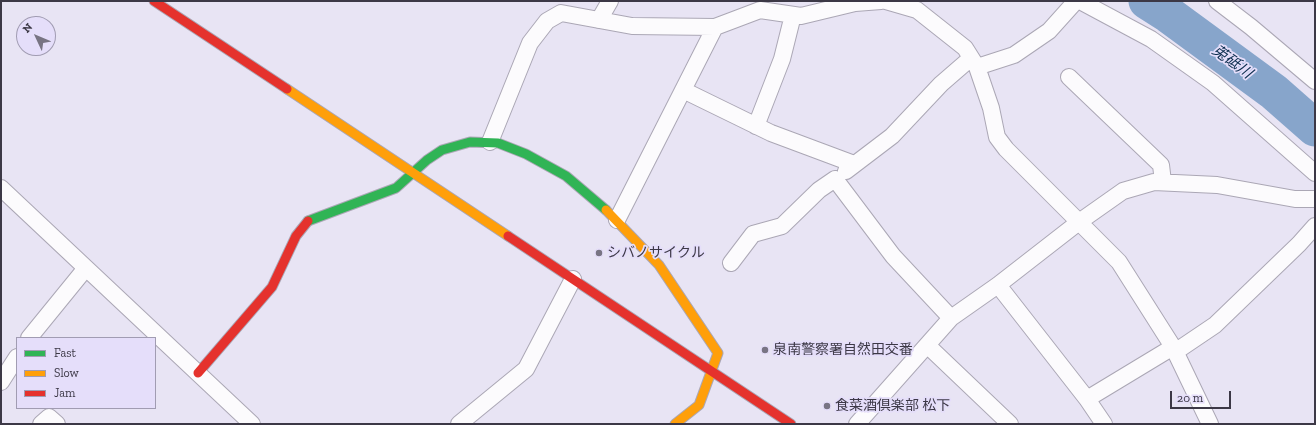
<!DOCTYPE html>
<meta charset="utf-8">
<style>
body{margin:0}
#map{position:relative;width:1316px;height:425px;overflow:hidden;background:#e8e4f4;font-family:"Zilla Slab",serif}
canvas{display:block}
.frame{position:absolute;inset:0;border:2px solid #3c3846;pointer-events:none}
.legend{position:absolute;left:16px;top:337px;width:140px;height:72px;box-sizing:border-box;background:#e5defa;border:1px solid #a19cb2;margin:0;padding:5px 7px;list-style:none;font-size:12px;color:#3c3846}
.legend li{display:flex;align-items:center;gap:8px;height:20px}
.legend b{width:20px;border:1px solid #a19cb2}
.north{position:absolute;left:16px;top:16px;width:40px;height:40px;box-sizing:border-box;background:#e5defa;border:1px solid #a19cb2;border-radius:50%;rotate:314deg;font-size:11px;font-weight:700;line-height:16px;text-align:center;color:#3c3846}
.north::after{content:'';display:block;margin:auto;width:14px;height:18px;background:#787483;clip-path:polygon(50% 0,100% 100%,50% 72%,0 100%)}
.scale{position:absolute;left:1170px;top:391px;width:61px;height:18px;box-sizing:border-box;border:2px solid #3c3846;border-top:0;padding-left:5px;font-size:12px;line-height:14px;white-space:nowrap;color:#3c3846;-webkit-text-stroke:3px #e5defa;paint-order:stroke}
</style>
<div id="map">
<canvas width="1316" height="425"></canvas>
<div class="frame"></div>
<ul class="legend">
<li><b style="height:5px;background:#30b455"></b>Fast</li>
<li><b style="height:5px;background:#ff9f0a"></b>Slow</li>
<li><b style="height:5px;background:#e5322d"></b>Jam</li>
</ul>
<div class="north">N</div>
<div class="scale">20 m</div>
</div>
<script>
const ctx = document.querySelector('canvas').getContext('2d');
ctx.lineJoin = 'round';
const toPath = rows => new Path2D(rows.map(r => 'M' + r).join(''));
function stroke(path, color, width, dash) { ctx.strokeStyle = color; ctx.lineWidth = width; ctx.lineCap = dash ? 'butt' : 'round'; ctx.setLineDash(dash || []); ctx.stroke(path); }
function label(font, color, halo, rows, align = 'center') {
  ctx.font = font + ' "Zilla Slab","Noto Sans JP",serif'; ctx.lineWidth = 3.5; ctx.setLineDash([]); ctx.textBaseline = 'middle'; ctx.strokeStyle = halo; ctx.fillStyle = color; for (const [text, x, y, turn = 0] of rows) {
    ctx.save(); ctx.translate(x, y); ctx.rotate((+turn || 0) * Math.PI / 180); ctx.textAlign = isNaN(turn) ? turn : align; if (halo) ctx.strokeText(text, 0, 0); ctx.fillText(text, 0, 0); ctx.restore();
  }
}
const river = toPath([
 [1147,1,1169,15,1274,92,1315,128]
]);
const street = toPath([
 [886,1,917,10,965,48,977,67,991,108,997,137,1006,149,1119,262,1173,347,1210,424],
 [1080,1,1151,39,1213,83,1315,173],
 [1217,1,1251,27,1315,81],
 [599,20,610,1],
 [977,67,1014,55,1049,31,1076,1],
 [1069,77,1161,165,1163,182],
 [683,90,771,133,854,164],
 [756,126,782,59,793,15],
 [490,142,530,43,547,21,561,13,632,26,715,27,760,10,801,16,855,3,881,1],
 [846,171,892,136,941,84,971,58],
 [1,188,252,424],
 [617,220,715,27],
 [731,263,753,234,782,226,819,190,835,179,893,256,951,318],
 [998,285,1087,399,1104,424],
 [29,338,86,268],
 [927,345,1010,424],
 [1175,352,1215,325,1299,244,1315,226],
 [1,382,17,357],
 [1087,399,1173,347],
 [41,424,49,417,57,424],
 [459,424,526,369,573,279],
 [857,424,951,318,998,285,1079,222,1123,191,1154,182,1217,185,1295,199,1315,199]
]);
const fast = toPath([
 [308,221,396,188,427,160,442,150,470,142,498,143,526,154,566,176,606,210]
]);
const slow = toPath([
 [287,89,508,236],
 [606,210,659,265,718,353,699,405,675,424]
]);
const jam = toPath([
 [154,1,287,89],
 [508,236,791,424],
 [198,373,272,287,296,236,308,221]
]);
const markers = [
 [599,253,4,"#787483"],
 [765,350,4,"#787483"],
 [827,406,4,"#787483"]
];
const poiNames = [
 ["シバノサイクル",607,253],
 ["泉南警察署自然田交番",773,350],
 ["食菜酒倶楽部 松下",835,406]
];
const waterNames = [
 ["莵砥川",1232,62,36]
];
stroke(river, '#87a5cb', 37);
stroke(street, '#aba7b5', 18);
stroke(fast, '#aba7b5', 11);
stroke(slow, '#aba7b5', 11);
stroke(jam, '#aba7b5', 11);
stroke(street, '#fcfbfd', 16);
stroke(fast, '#30b455', 9);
stroke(slow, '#ff9f0a', 9);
stroke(jam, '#e5322d', 9);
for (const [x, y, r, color] of markers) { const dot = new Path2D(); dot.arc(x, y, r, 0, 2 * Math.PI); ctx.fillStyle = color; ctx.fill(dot); stroke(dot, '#e5defa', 1.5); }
label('14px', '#3c3846', '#e5defa', poiNames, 'left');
label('italic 15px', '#0b2c4d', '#e5defa', waterNames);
</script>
